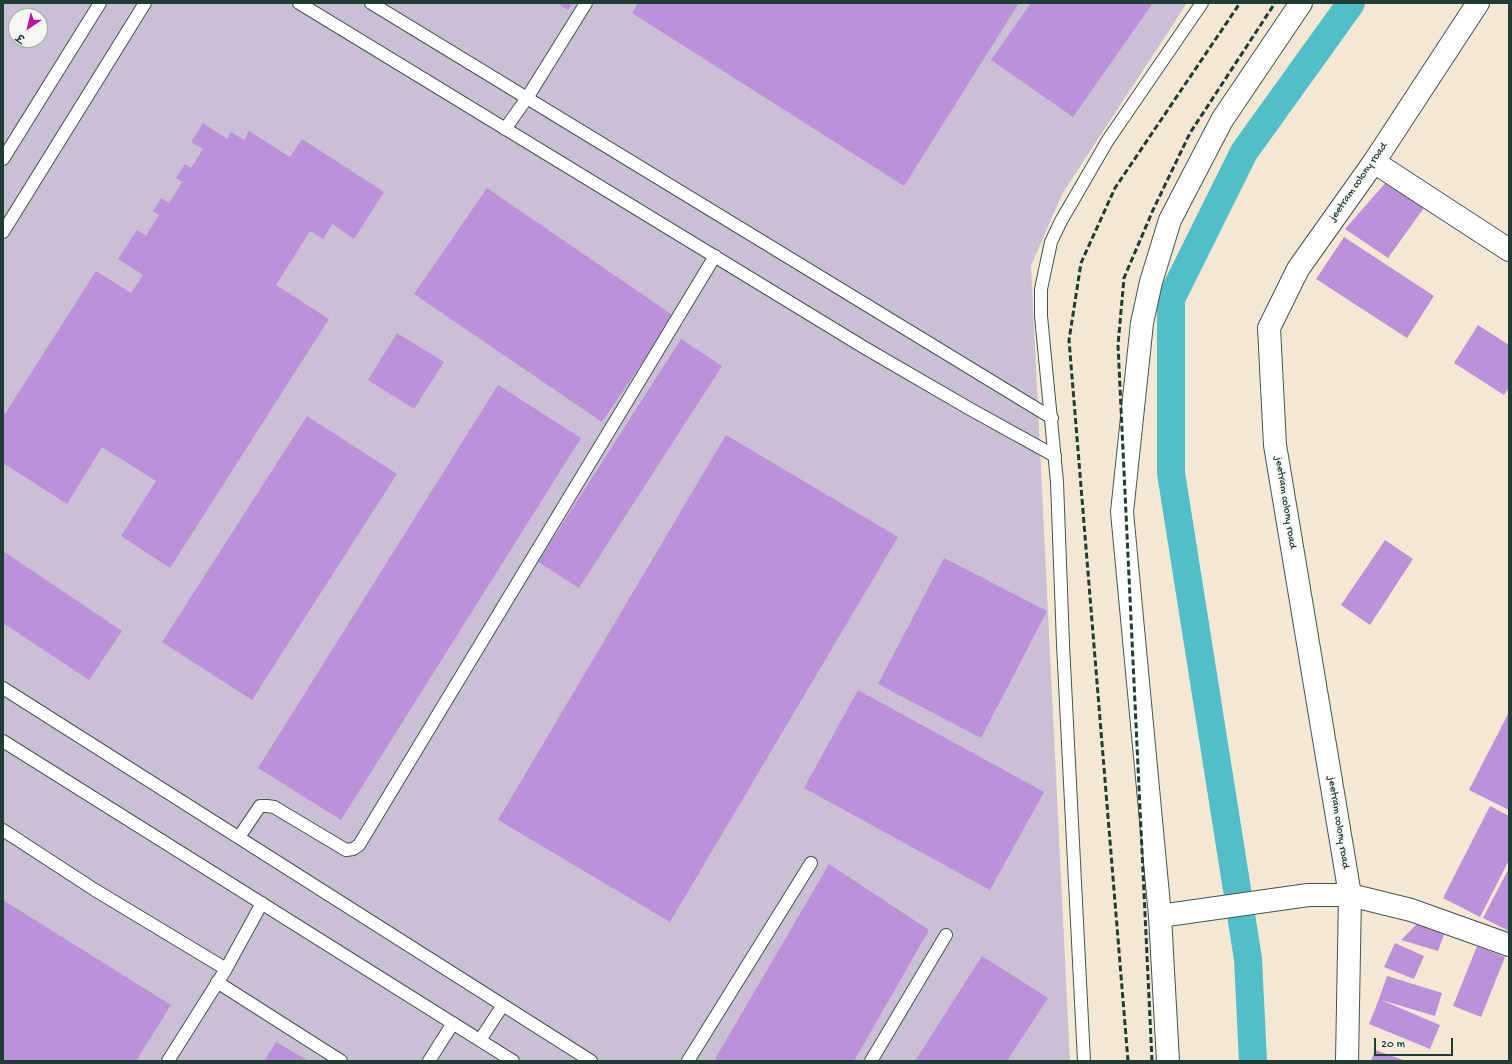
<!DOCTYPE html>
<meta charset="utf-8">
<style>
body{margin:0}
#map{position:relative;width:1512px;height:1064px;overflow:hidden;background:#f4e8d5;font-family:"Gochi Hand","Playpen Sans Deva",sans-serif}
canvas{display:block}
.frame{position:absolute;inset:0;border:4px solid #1f3d34;pointer-events:none}
.north{position:absolute;left:8px;top:8px;width:40px;height:40px;box-sizing:border-box;background:#f6f6f2;border:1px solid #a0aca6;border-radius:50%;rotate:215deg;font-size:11px;font-weight:700;line-height:16px;text-align:center;color:#1f3d34}
.north::after{content:'';display:block;margin:auto;width:14px;height:18px;background:#b5179e;clip-path:polygon(50% 0,100% 100%,50% 72%,0 100%)}
.scale{position:absolute;left:1374px;top:1038px;width:79px;height:18px;box-sizing:border-box;border:2px solid #1f3d34;border-top:0;padding-left:5px;font-size:12px;line-height:14px;white-space:nowrap;color:#1f3d34;-webkit-text-stroke:3px #f6f6f2;paint-order:stroke}
</style>
<div id="map">
<canvas width="1512" height="1064"></canvas>
<div class="frame"></div>
<div class="north">उ</div>
<div class="scale">20 m</div>
</div>
<script>
const ctx = document.querySelector('canvas').getContext('2d');
ctx.lineJoin = 'round';
function fill(path, color) { ctx.fillStyle = color; ctx.fill(path, 'evenodd'); }
const toPath = rows => new Path2D(rows.map(r => 'M' + r).join(''));
function stroke(path, color, width, dash) { ctx.strokeStyle = color; ctx.lineWidth = width; ctx.lineCap = dash ? 'butt' : 'round'; ctx.setLineDash(dash || []); ctx.stroke(path); }
function label(font, color, halo, rows, align = 'center') {
  ctx.font = font + ' "Gochi Hand",sans-serif'; ctx.lineWidth = 4; ctx.setLineDash([]); ctx.textBaseline = 'middle'; ctx.strokeStyle = halo; ctx.fillStyle = color; for (const [text, x, y, turn = 0] of rows) {
    ctx.save(); ctx.translate(x, y); ctx.rotate((+turn || 0) * Math.PI / 180); ctx.textAlign = isNaN(turn) ? turn : align; if (halo) ctx.strokeText(text, 0, 0); ctx.fillText(text, 0, 0); ctx.restore();
  }
}
const industrial = toPath([
 [3,3,1187,3,1062,194,1031,266,1070,1061,3,1061],
 [16,16,40,16,40,40,16,40]
]);
const canal = toPath([
 [1253,1061,1248,959,1171,473,1171,299,1244,152,1351,3]
]);
const building = toPath([
 [557,3,573,3,568,10],
 [638,3,1019,3,904,186,632,13],
 [1031,3,1153,3,1073,117,991,60],
 [203,123,227,139,231,132,244,140,249,131,290,157,302,139,384,192,354,239,332,224,323,239,310,231,276,285,329,319,170,568,121,536,156,481,102,447,67,504,3,463,3,417,96,271,131,293,143,275,118,259,137,230,146,236,159,215,153,211,161,198,169,203,182,182,176,178,185,164,191,168,203,149,191,142],
 [1388,180,1426,205,1388,258,1345,229],
 [487,188,674,316,602,422,414,294],
 [1344,237,1434,296,1407,338,1316,279],
 [1478,325,1509,345,1509,388,1504,395,1454,363],
 [397,333,444,362,414,409,368,380],
 [681,339,722,366,579,588,538,562],
 [498,385,581,438,341,820,258,768],
 [307,416,397,474,252,700,162,642],
 [726,435,898,537,670,922,498,820],
 [1385,540,1413,559,1370,625,1341,605],
 [3,551,122,631,89,680,3,623],
 [944,558,1047,611,981,738,878,684],
 [858,690,1044,792,990,890,804,788],
 [1509,712,1509,810,1469,790],
 [1490,806,1509,816,1509,860,1480,917,1443,898],
 [829,864,929,930,854,1061,719,1061,715,1059],
 [1509,868,1509,931,1483,918],
 [3,900,171,1005,136,1061,3,1061],
 [1417,924,1445,932,1438,951,1401,940],
 [1395,943,1424,956,1414,979,1384,967],
 [1477,946,1505,957,1481,1017,1453,1006],
 [982,956,1048,998,1007,1061,915,1061],
 [1387,976,1442,993,1435,1016,1381,1000,1440,1025,1430,1049,1369,1024,1379,999],
 [276,1042,309,1061,264,1061],
 [1375,1050,1406,1061,1371,1061]
]);
const service = toPath([
 [299,3,865,348,970,409,1055,456],
 [371,3,1052,418],
 [505,129,527,98,586,3],
 [3,159,100,3],
 [3,232,145,3],
 [3,688,591,1061],
 [3,741,513,1061],
 [3,830,95,890,226,969],
 [239,837,260,806,267,806,274,807,346,850,353,849,359,845,715,256],
 [217,982,341,1061],
 [480,1040,503,1005],
 [168,1061,226,969,262,903],
 [429,1061,453,1023],
 [688,1061,811,863],
 [871,1061,946,935],
 [1084,1061,1063,644,1057,482,1041,316,1041,289,1051,242,1061,221,1108,140,1202,3]
]);
const minor = toPath([
 [1374,162,1509,250],
 [1160,916,1308,895,1350,895,1411,910,1509,945]
]);
const tertiary = toPath([
 [1168,1061,1160,916,1122,512,1142,323,1151,282,1170,220,1222,120,1301,3],
 [1347,1061,1350,895,1275,445,1269,328,1298,269,1374,162,1478,3]
]);
const rail = toPath([
 [1128,1061,1069,340,1081,263,1115,188,1240,3],
 [1152,1061,1118,345,1124,278,1153,210,1190,133,1275,3]
]);
const streetNames = [
 ["jeetram colony road",1359,182,-55],
 ["jeetram colony road",1285,503,81],
 ["jeetram colony road",1338,823,81]
];
fill(industrial, '#cbbfd5');
stroke(canal, '#52bfc8', 28);
fill(building, '#bb92da');
stroke(service, '#3f574c', 14);
stroke(minor, '#3f574c', 24);
stroke(tertiary, '#3f574c', 24);
stroke(service, '#fff', 12);
stroke(minor, '#fff', 22);
stroke(tertiary, '#fff', 22);
stroke(rail, '#1f3d34', 3, [6, 3]);
label('11px', '#1f3d34', '#f6f6f2', streetNames);
</script>
